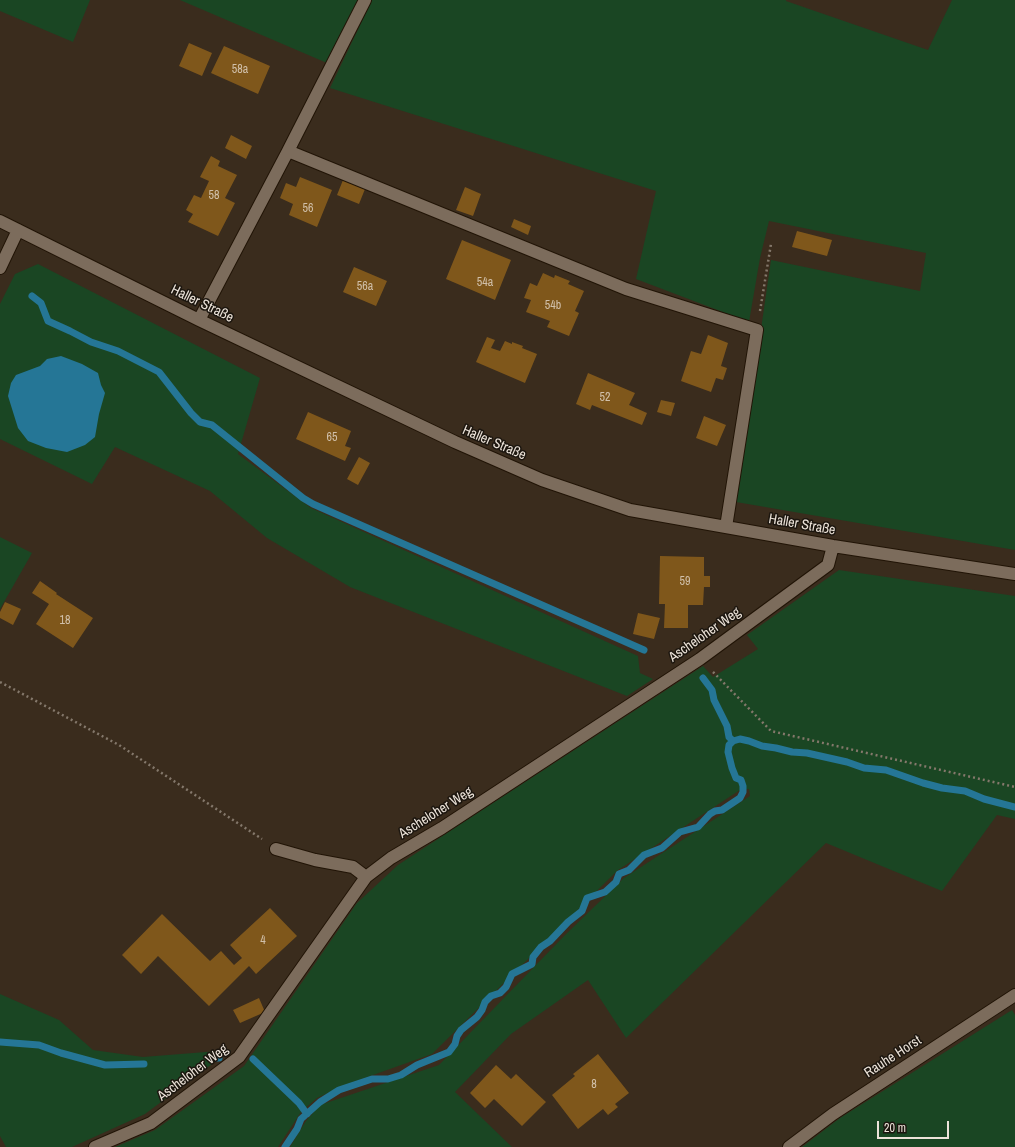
<!DOCTYPE html>
<meta charset="utf-8">
<style>
body{margin:0}
#map{position:relative;width:1015px;height:1147px;overflow:hidden;background:#3a2c1d;font-family:"Archivo Narrow",sans-serif}
canvas{display:block}
.scale{position:absolute;left:877px;top:1121px;width:72px;height:18px;box-sizing:border-box;border:2px solid #ece3d9;border-top:0;padding-left:5px;font-size:12px;line-height:14px;white-space:nowrap;color:#ece3d9;-webkit-text-stroke:3px #1c160f;paint-order:stroke}
</style>
<div id="map">
<canvas width="1015" height="1147"></canvas>
<div class="scale">20 m</div>
</div>
<script>
const ctx = document.querySelector('canvas').getContext('2d');
ctx.lineJoin = 'round';
function fill(path, color) { ctx.fillStyle = color; ctx.fill(path, 'evenodd'); }
const toPath = rows => new Path2D(rows.map(r => 'M' + r).join(''));
function stroke(path, color, width, dash) { ctx.strokeStyle = color; ctx.lineWidth = width; ctx.lineCap = dash ? 'butt' : 'round'; ctx.setLineDash(dash || []); ctx.stroke(path); }
function label(font, color, halo, rows, align = 'center') {
  ctx.font = font + ' "Archivo Narrow",sans-serif'; ctx.lineWidth = 3; ctx.setLineDash([]); ctx.textBaseline = 'middle'; ctx.strokeStyle = halo; ctx.fillStyle = color; for (const [text, x, y, turn = 0] of rows) {
    ctx.save(); ctx.translate(x, y); ctx.rotate((+turn || 0) * Math.PI / 180); ctx.textAlign = isNaN(turn) ? turn : align; if (halo) ctx.strokeText(text, 0, 0); ctx.fillText(text, 0, 0); ctx.restore();
  }
}
const green = toPath([
 [0,0,90,0,73,42,0,11],
 [180,0,358,0,327,63],
 [372,0,786,0,786,1,928,50,952,0,1015,0,1015,550,736,502,771,260,920,291,926,253,769,221,760,258,749,322,636,279,656,191,330,88],
 [38,264,260,378,238,454,311,508,638,656,640,673,653,679,627,696,350,587,267,538,210,491,115,447,92,484,0,439,0,304,15,274],
 [0,537,32,553,0,609],
 [839,570,1015,596,1015,819,997,815,942,891,826,843,626,1038,588,980,511,1034,455,1092,512,1147,290,1147,306,1121,320,1105,439,1065,565,935,624,878,750,796,749,789,740,790,618,870,432,1054,345,1085,317,1098,301,1112,278,1147,115,1147,155,1130,244,1066,357,903,398,865,703,666,713,677,758,649,747,635],
 [0,994,59,1020,93,1050,143,1057,231,1050,145,1114,72,1147,6,1147,0,1136],
 [1012,1010,1015,1015,1015,1147,802,1147,840,1118]
]);
const water = toPath([
 [61,356,82,364,98,373,101,385,105,393,99,414,95,437,85,445,67,452,46,448,28,441,18,428,8,396,11,383,16,375,40,366,47,359]
]);
const stream = toPath([
 [32,296,41,303,48,321,70,331,91,342,118,351,159,372,191,413,200,422,212,425,303,498,313,504,644,650],
 [703,678,712,690,714,700,727,726,729,737,733,741],
 [0,1042,39,1045,61,1053,105,1065,144,1064],
 [210,1058,219,1058],
 [253,1059,299,1103,307,1114],
 [285,1147,297,1129,301,1119,320,1102,339,1090,372,1079,388,1079,401,1075,417,1065,449,1052,455,1044,457,1036,461,1030,477,1017,482,1010,485,1002,491,996,500,993,506,987,512,974,532,964,533,957,541,947,550,941,568,922,582,911,587,898,605,892,616,882,619,874,629,870,644,855,662,848,680,832,698,827,710,814,715,811,722,810,740,798,743,792,743,786,741,780,736,778,732,768,728,752,729,745,733,741,740,739,749,741,762,746,776,748,792,752,807,753,847,762,864,768,886,770,923,783,942,788,965,791,984,799,1015,807]
]);
const building = toPath([
 [189,43,212,53,202,76,179,66],
 [224,46,270,66,258,94,211,73],
 [231,135,252,146,246,159,225,148],
 [211,156,220,161,218,166,237,175,225,198,235,203,218,236,188,222,193,214,186,210,194,195,201,198,209,181,200,177],
 [300,177,332,190,317,227,289,215,293,204,280,198,286,183,296,187],
 [343,180,365,189,359,204,337,195],
 [465,187,481,194,473,216,456,210],
 [514,219,531,226,528,235,511,227],
 [797,231,832,240,827,256,792,247],
 [462,240,511,260,495,300,446,279],
 [354,267,387,281,376,306,343,292],
 [543,273,554,278,555,275,570,281,568,284,584,291,575,311,579,313,569,336,547,327,550,321,526,312,531,300,524,298,530,283,537,286],
 [708,335,728,343,721,366,727,368,723,380,716,378,711,392,681,381,691,351,701,354],
 [487,337,495,340,491,348,500,351,505,341,512,344,512,342,523,346,522,348,537,354,525,383,476,362],
 [588,373,635,393,629,405,647,413,642,425,592,405,590,410,576,404],
 [661,400,675,403,671,416,657,412],
 [308,412,351,431,345,446,351,448,345,461,296,439],
 [704,416,726,425,717,446,696,438],
 [359,457,370,463,358,485,347,479],
 [660,556,704,557,704,576,710,576,710,587,704,587,703,605,688,605,688,628,664,628,665,604,659,604],
 [40,581,57,593,56,594,93,618,73,648,36,624,49,604,32,593],
 [5,602,21,609,13,625,0,618,0,612],
 [638,613,660,618,654,639,633,634],
 [270,908,297,936,256,974,249,966,209,1006,158,956,141,974,122,955,162,914,210,961,221,951,234,965,242,958,230,945],
 [259,998,265,1012,240,1023,233,1010],
 [598,1054,629,1093,615,1104,618,1107,608,1115,603,1109,578,1129,552,1095,575,1076,573,1074],
 [496,1065,511,1079,516,1074,546,1102,522,1126,494,1099,485,1108,470,1093]
]);
const path = toPath([
 [760,311,771,244],
 [713,672,771,731,1015,787],
 [0,682,119,745,262,839]
]);
const minor = toPath([
 [288,151,365,0],
 [0,221,199,320,455,442,542,480,630,510,833,546,1015,574],
 [0,268,18,230],
 [199,320,288,151,626,289,757,330,726,527],
 [276,849,315,860,353,867,366,877],
 [95,1147,151,1123,239,1057,366,877,391,858,442,828,700,659,828,565,833,546],
 [789,1147,833,1114,1015,995]
]);
const numberNames = [
 ["58a",240,70],
 ["58",214,196],
 ["56",308,209],
 ["54a",485,283],
 ["56a",365,287],
 ["54b",553,306],
 ["52",605,398],
 ["65",332,438],
 ["59",685,582],
 ["18",65,621],
 ["4",263,941],
 ["8",594,1085]
];
const streetNames = [
 ["Haller Straße",202,304,26],
 ["Haller Straße",494,443,23],
 ["Haller Straße",802,525,10],
 ["Ascheloher Weg",705,635,-35],
 ["Ascheloher Weg",436,813,-32],
 ["Rauhe Horst",893,1057,-33],
 ["Ascheloher Weg",193,1073,-37]
];
fill(green, '#1a4623');
fill(water, '#257696');
stroke(stream, '#257696', 7);
fill(building, '#7f571b');
stroke(minor, '#211406', 14);
stroke(path, '#84786b', 2.5, [2, 3]);
stroke(minor, '#7c6c5c', 12);
label('12px', '#d1c0aa', null, numberNames);
label('14px', '#ece3d9', '#1c160f', streetNames);
</script>
